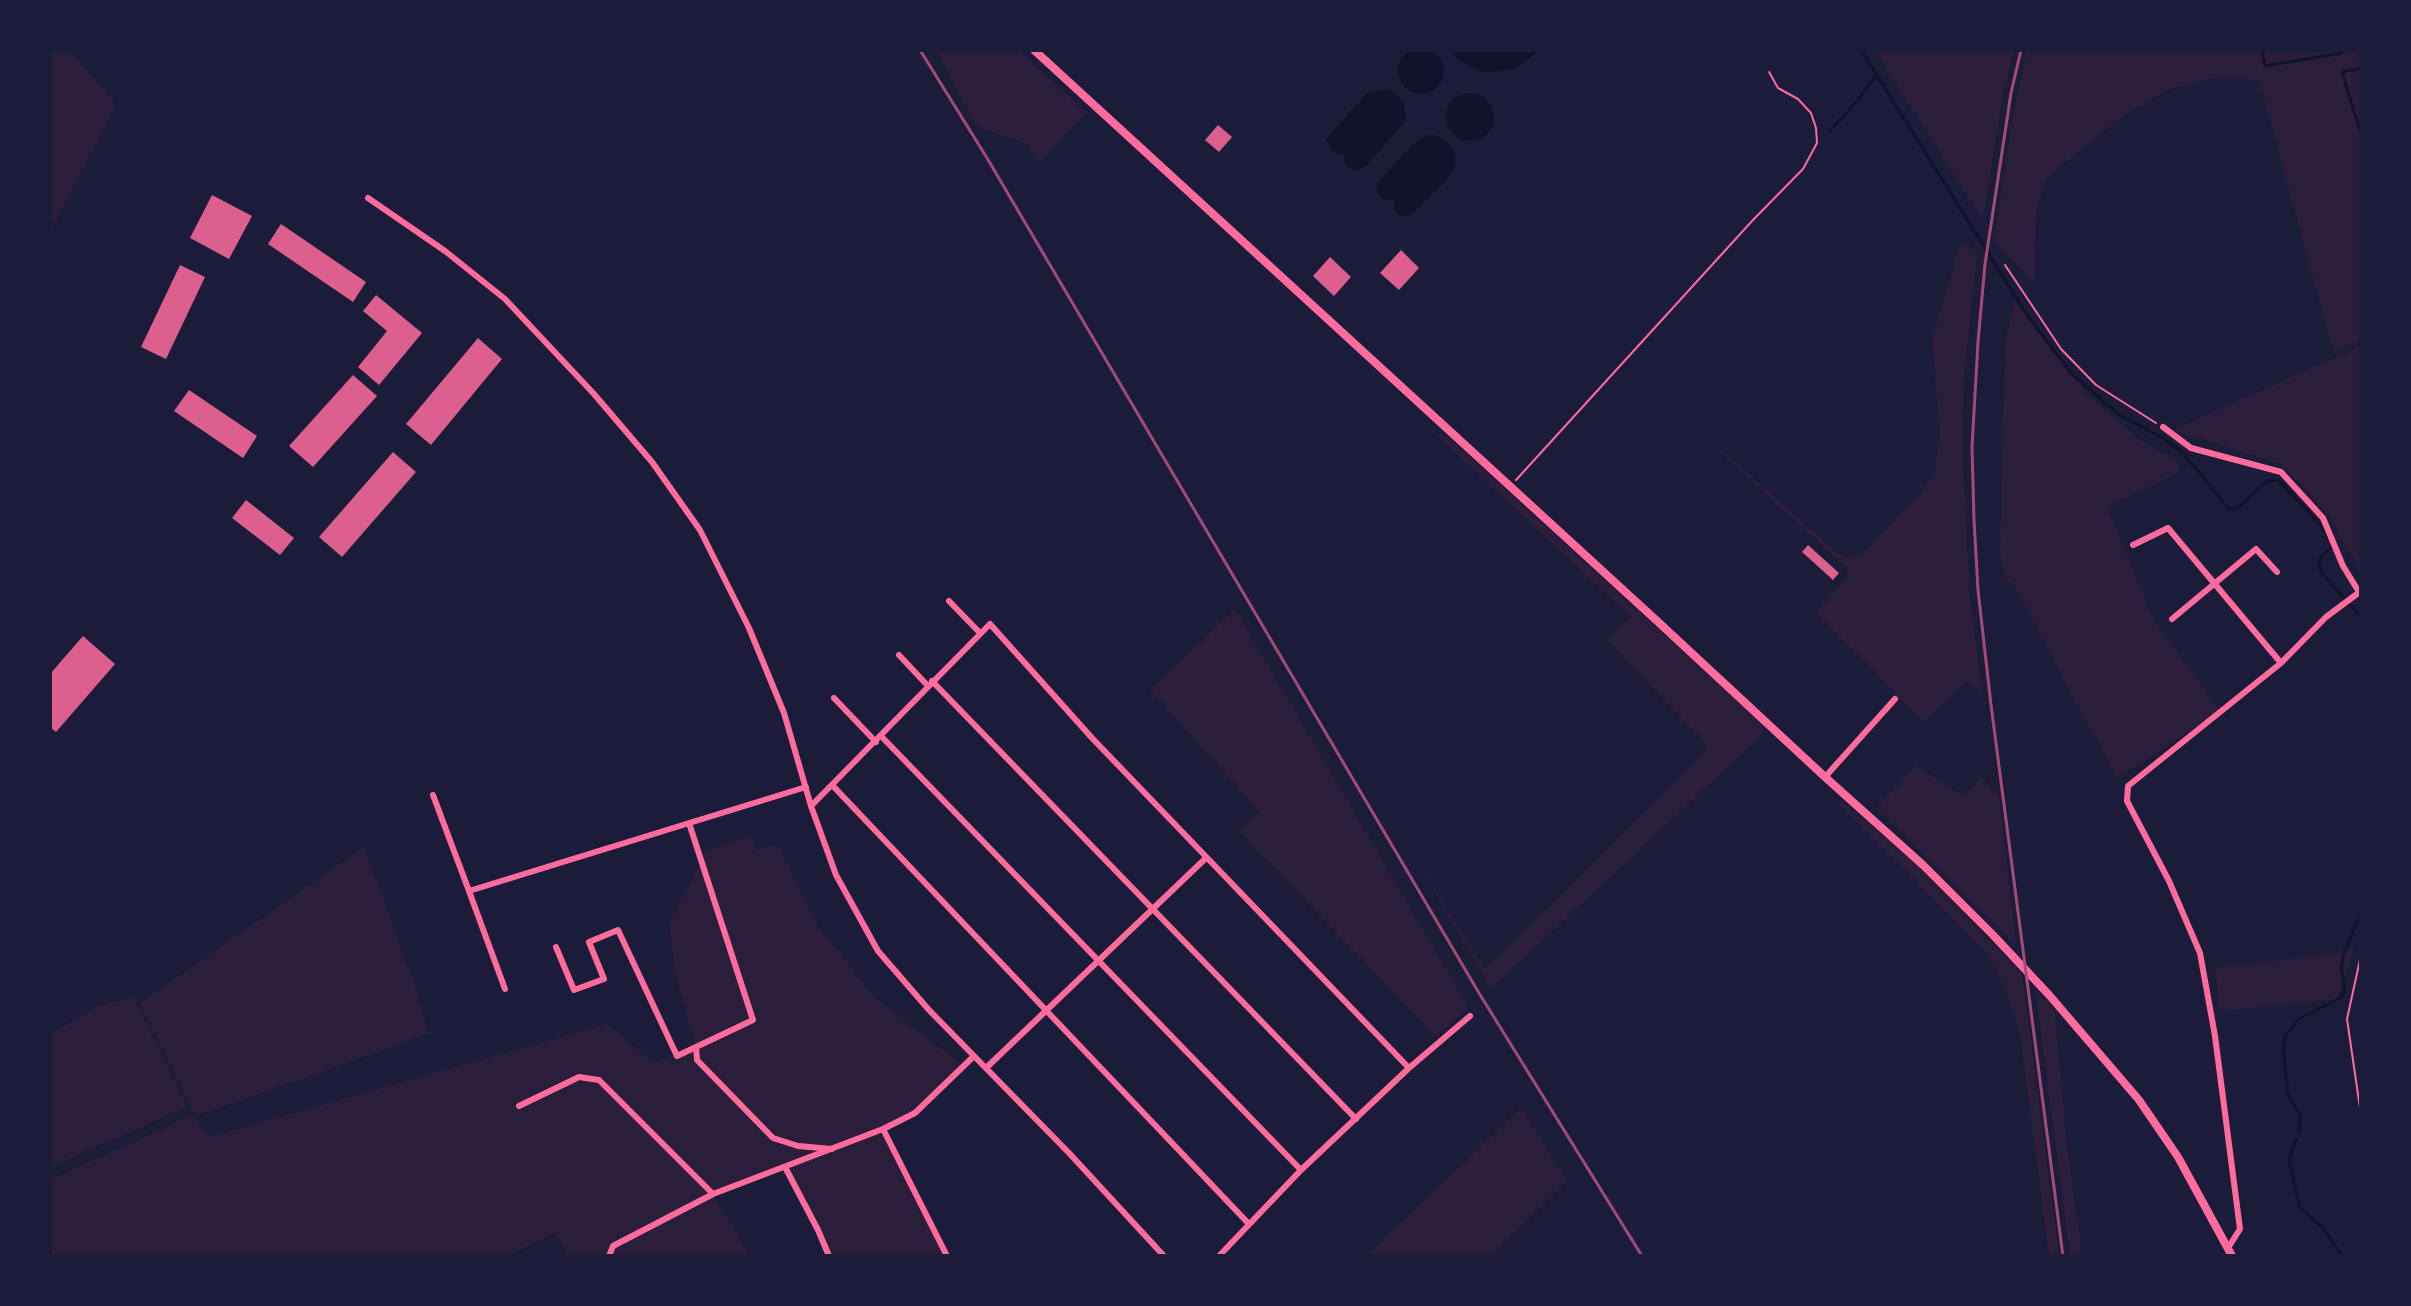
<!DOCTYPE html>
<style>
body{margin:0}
#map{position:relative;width:2411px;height:1306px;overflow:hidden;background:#1b1b3a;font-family:"IBM Plex Sans",sans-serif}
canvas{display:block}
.frame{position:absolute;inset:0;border:52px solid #1b1b3a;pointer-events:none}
</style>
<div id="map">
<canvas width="2411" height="1306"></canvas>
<div class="frame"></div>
</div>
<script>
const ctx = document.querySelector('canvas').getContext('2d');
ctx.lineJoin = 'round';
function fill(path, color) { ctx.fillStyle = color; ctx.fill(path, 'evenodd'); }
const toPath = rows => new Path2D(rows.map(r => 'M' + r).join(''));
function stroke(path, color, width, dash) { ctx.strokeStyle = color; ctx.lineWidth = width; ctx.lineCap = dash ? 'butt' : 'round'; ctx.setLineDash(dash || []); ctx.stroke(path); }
const green = toPath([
 [50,50,69,50,116,104,50,232],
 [936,50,1018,50,1087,113,1039,162,1028,144,977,127],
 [1875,50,2014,50,2003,94,1983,220],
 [2027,50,2361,50,2361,340,2336,351,2330,339,2260,82,2251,79,2214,78,2168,90,2124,115,2047,177,2036,213,2035,284,1994,241,2013,114],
 [1960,244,1968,245,1977,253,1964,377,1963,460,1969,588,1982,692,1966,682,1924,722,1815,612,1848,577,1847,568,1700,434,1728,455,1837,553,1850,559,1862,554,1921,492,1935,473,1940,433,1932,341],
 [2014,300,2089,396,2139,439,2178,463,2180,472,2107,506,2153,619,2220,711,2118,778,2058,670,2015,585,2006,580,2000,555,2005,343],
 [2361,346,2361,572,2330,517,2281,464,2173,430],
 [1444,433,1762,724,1764,729,1761,736,1494,986,1489,986,1402,836,1484,968,1487,968,1708,749,1708,746,1607,640,1631,617,1437,436],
 [1235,609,1467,1005,1468,1008,1436,1037,1239,831,1259,811,1150,690],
 [1916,765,1965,797,1981,777,1999,796,2016,945,1876,808],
 [1842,801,1916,864,2022,973,2059,1256,2049,1256,2020,1035,2009,997,1988,954,1838,803],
 [751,836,757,851,777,844,816,923,874,997,964,1066,915,1113,883,1130,947,1256,829,1256,785,1167,713,1194,750,1256,569,1256,555,1232,509,1256,50,1256,50,1180,192,1115,210,1137,607,1024,654,1063,696,1047,675,973,669,923,706,851],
 [364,847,415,986,429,1034,196,1116,140,1003],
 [2354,948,2337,999,2220,1011,2215,968,2336,954],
 [2035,988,2055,1012,2066,1137,2082,1256,2070,1256],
 [133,997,187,1107,50,1167,50,1034,99,1006],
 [1521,1108,1567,1181,1491,1256,1366,1256]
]);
const water = toPath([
 '1398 71a23 23 0 1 1 46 0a23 23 0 1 1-46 0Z',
 [1451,50,1540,50,1516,68,1484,73,1458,60],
 [1387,89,1396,93,1404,103,1406,120,1367,165,1359,170,1350,170,1344,162,1344,154,1334,154,1326,139,1367,93],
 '1446 117a24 24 0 1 1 48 0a24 24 0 1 1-48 0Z',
 [1436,135,1449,143,1455,154,1455,166,1449,177,1418,209,1408,216,1400,216,1394,209,1394,199,1384,200,1379,196,1376,188,1381,179,1414,143,1424,136]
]);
const stream = toPath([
 [1861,50,2029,318,2072,374,2118,414,2163,438,2184,454,2229,509,2237,509,2267,481,2278,480,2320,524,2329,539],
 [2262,50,2265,66,2342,53],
 [2361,68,2342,72,2361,134],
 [1829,132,1858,100,1876,75],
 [2333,545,2321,558,2319,564,2322,573,2361,617],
 [2299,1132,2300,1115,2288,1095,2283,1048,2286,1035,2299,1019,2342,997,2345,988,2341,968,2344,953,2361,913],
 [2296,1139,2289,1160,2300,1208,2324,1229,2342,1256]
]);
const building = toPath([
 [1218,125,1232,137,1219,152,1205,140],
 [212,195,252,216,229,259,190,238],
 [281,224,366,282,353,302,268,244],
 [1401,250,1419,268,1399,290,1380,273],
 [1330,257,1351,277,1334,296,1313,276],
 [180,265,205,277,166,359,141,347],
 [376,295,422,333,379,385,358,367,387,331,363,311],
 [478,338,502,359,431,445,406,424],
 [353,375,377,396,313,467,289,446],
 [189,390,257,436,243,458,174,411],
 [393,452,416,472,342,557,319,537],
 [246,500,294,538,280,555,232,518],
 [1808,545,1839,573,1833,580,1802,552],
 [83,636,115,664,56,732,50,727,50,674]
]);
const path = toPath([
 [2005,265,2061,349,2096,385,2156,423],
 [1516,480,1752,221,1803,169,1817,143,1816,128,1811,113,1798,99,1778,88,1769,72],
 [2361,955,2347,1019,2361,1115]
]);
const minor = toPath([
 [368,198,445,251,505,299,594,394,652,462,700,530,749,628,784,713,811,806,836,875,878,951,929,1010,1070,1154,1164,1256],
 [2163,427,2191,448,2281,472,2323,518,2343,566,2359,592],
 [2133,545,2168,528,2281,663],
 [949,601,980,633],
 [2172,619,2256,549,2277,572],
 [899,655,928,686],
 [932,681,1356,1119],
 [834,698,876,742],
 [881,736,1301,1170],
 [1825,777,1895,699],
 [833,786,1248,1223],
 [433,795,469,891],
 [811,806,990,624,1092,738,1409,1068],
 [689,823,753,1020,696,1047,697,1060,773,1138,798,1146,832,1149],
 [556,947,574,990,604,979,589,942,618,930,677,1056,696,1047],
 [505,989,469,891,806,787],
 [986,1068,1206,858],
 [519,1106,579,1077,599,1080,713,1194],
 [883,1129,947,1256],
 [785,1167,818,1230,829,1256],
 [2228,1248,2240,1229,2215,1036,2200,953,2169,881,2127,801,2128,786,2281,663,2326,617,2361,591],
 [609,1256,613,1246,713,1194,883,1129,915,1113,974,1056],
 [1219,1256,1301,1170,1409,1068,1470,1016]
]);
const tertiary = toPath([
 [1034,50,1656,620,1825,777,1923,865,1993,935,2050,996,2139,1100,2178,1157,2232,1256]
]);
const rail = toPath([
 [920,50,987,158,1479,993,1642,1256],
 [2021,50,2011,93,1985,264,1978,342,1972,447,1974,520,1978,590,1991,705,2063,1256]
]);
fill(green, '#2a1e3b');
fill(water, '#12122b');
stroke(stream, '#12122b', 3);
fill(building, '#dd5f8e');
stroke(path, '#ff6b9d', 2);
stroke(minor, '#ff6b9d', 6);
stroke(tertiary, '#ff6b9d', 8);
stroke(rail, '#a44b75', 3);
</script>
